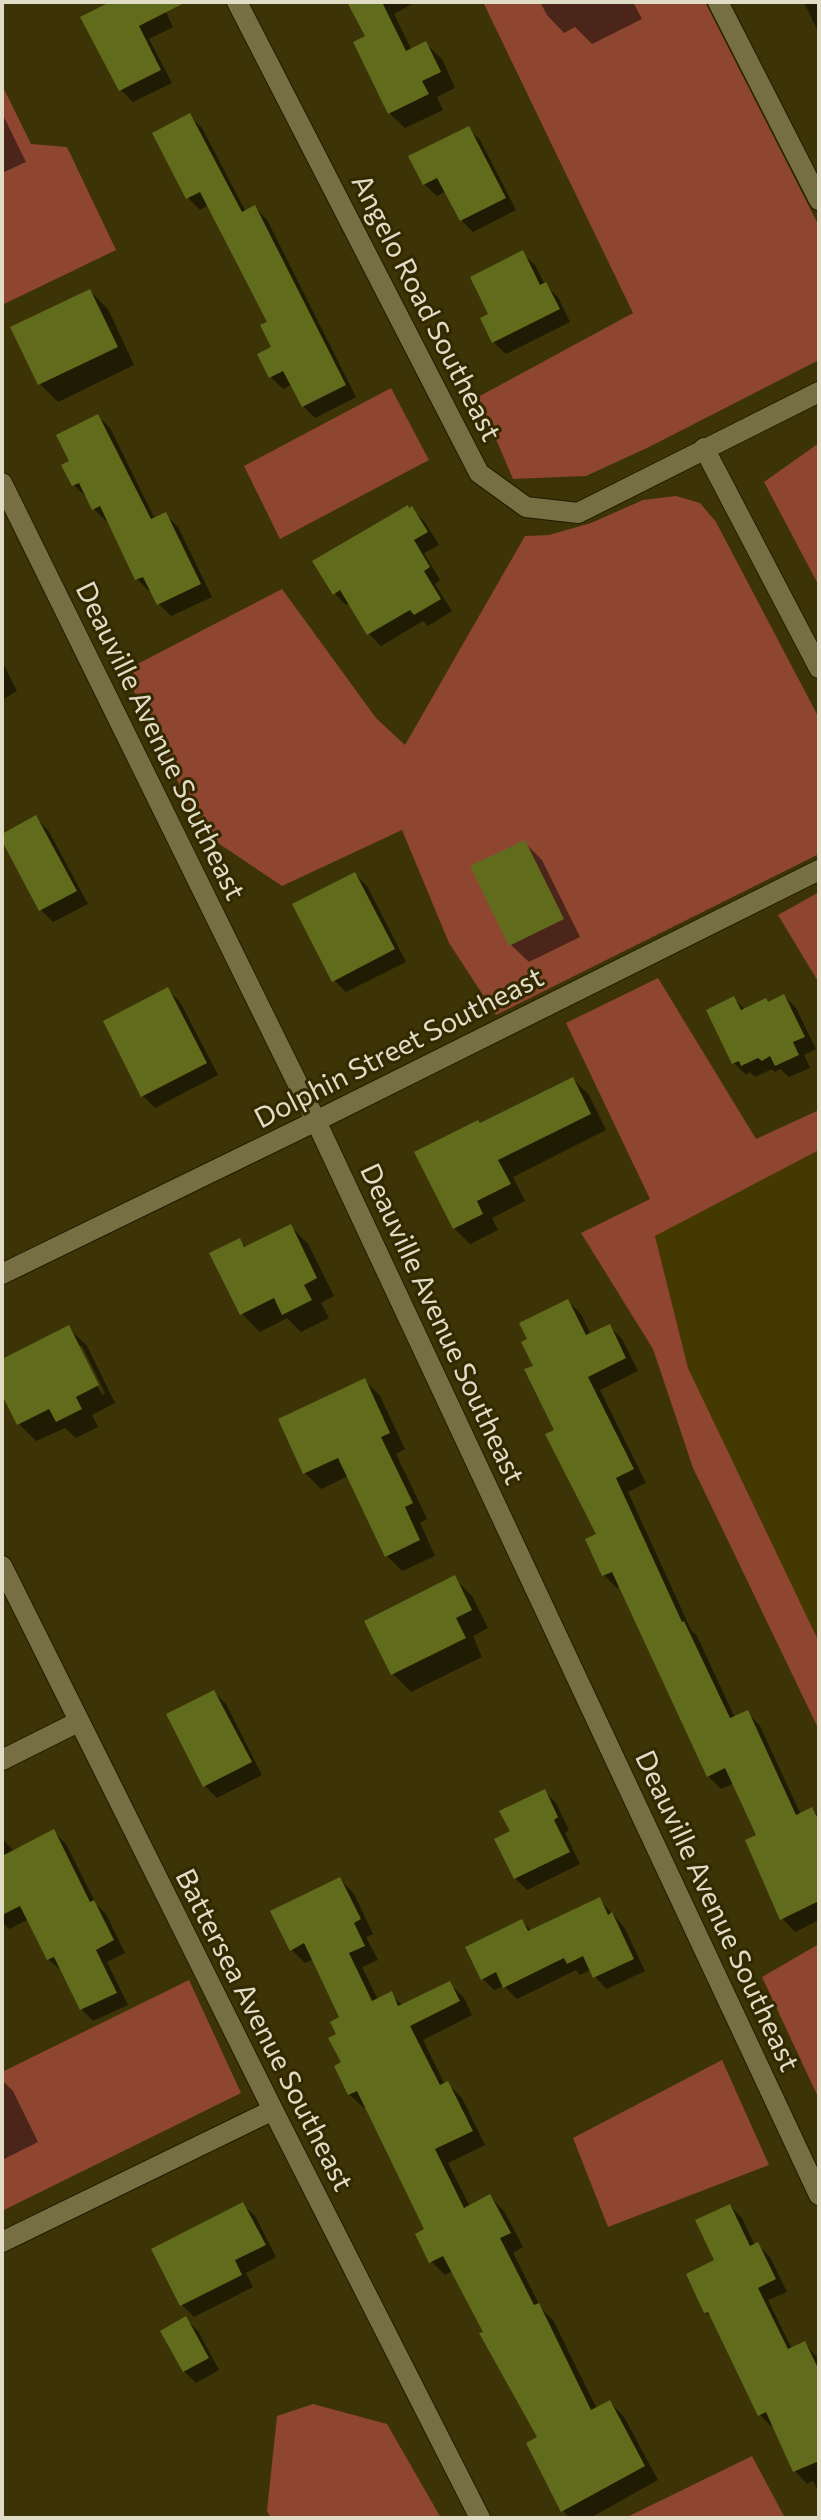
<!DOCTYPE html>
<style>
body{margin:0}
#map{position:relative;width:821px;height:2520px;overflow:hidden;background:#3c3306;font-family:Commissioner,sans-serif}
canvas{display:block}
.frame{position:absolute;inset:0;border:4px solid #e0dcc5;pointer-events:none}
</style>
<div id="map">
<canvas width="821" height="2520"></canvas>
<div class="frame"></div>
</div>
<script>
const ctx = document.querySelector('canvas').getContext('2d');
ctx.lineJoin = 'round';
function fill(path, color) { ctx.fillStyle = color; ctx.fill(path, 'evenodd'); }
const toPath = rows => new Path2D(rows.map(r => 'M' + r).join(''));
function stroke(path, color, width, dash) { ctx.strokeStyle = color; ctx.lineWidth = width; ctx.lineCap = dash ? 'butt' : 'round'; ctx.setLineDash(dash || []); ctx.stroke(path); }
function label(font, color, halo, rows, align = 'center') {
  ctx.font = font + ' Commissioner,sans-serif'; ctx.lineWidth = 6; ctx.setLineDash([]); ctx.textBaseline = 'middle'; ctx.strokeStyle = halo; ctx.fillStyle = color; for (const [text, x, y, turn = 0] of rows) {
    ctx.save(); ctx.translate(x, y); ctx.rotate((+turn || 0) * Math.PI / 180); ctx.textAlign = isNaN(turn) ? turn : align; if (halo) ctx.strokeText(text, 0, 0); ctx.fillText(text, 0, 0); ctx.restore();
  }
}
const built = toPath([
 [819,1150,819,1642,688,1368,655,1236]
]);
const forest = toPath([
 [483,2,705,2,819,226,819,360,649,447,586,476,513,479,478,397,633,313],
 [2,85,31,144,67,147,116,250,2,305],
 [391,388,429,460,280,539,244,466],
 [819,443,819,586,764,482],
 [676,496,700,503,716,522,819,718,819,854,496,1015,449,943,402,830,282,886,203,833,124,671,282,589,376,718,405,745,525,536,549,535,591,523,643,500],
 [819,892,819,983,778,915],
 [658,978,756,1139,819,1110,819,1150,655,1236,688,1368,819,1642,819,1730,693,1468,653,1349,581,1233,650,1199,566,1023],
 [819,1944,819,2099,762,1977],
 [189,1980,241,2093,2,2211,2,2072],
 [722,2060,769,2165,608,2227,573,2138],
 [313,2404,387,2424,441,2518,271,2518,267,2511,277,2416],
 [752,2456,785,2518,625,2518]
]);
const shadow = toPath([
 [114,2,161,2,173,27,149,39,172,83,133,102,121,90,83,18],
 [349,2,416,2,394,14,412,51,426,44,442,59,455,88,437,97,443,110,405,128,389,113,368,37],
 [540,2,633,2,642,19,592,44,575,27,564,33,547,15],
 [804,2,819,2,819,34],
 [2,113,26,162,2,173],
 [190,116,202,128,246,212,255,207,267,220,356,397,315,418,303,406,292,384,283,389,271,377,274,348,270,322,209,205,200,210,188,198],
 [468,128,480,140,516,210,473,232,461,220,446,191,437,196,424,184],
 [522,253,535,265,545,285,558,297,570,322,506,354,493,342,491,314],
 [90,291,108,309,134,365,58,402,40,384],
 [98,416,110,428,155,519,165,514,178,527,212,597,171,616,159,604,152,590,149,591,137,579,108,520,106,521,94,509,88,496,86,497,74,485,72,462],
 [412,509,424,521,439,545,424,553,440,580,435,584,452,611,428,626,423,621,381,646,369,634,350,603,346,605,334,593],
 [2,661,17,691,2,700],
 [36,818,48,830,88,904,53,922,41,910,2,837],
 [524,842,542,860,580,937,529,962,511,945],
 [355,874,367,886,406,962,346,992,334,980],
 [168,990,180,1002,218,1075,155,1108,143,1096],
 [784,996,796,1008,816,1049,804,1055,810,1068,789,1077,780,1069,775,1072,772,1069,755,1077,750,1072,746,1075,734,1063,734,998,745,1010,769,1004],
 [573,1079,589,1095,606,1130,513,1177,525,1201,492,1218,498,1230,470,1244,454,1228,481,1125],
 [290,1226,308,1244,334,1296,321,1303,329,1318,301,1332,287,1318,260,1332,242,1314,239,1240,247,1248],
 [568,1301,581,1314,591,1335,609,1326,622,1339,638,1371,600,1390,646,1483,628,1492,691,1630,697,1636,735,1718,747,1712,760,1726,801,1815,812,1809,819,1817,819,1920,795,1932,782,1918,758,1836,734,1783,721,1789,708,1776,621,1586,617,1588,604,1575,598,1535,557,1431,536,1366],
 [69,1328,87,1346,115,1403,92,1415,98,1427,76,1438,65,1428,36,1441,19,1424,2,1390,2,1365],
 [77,1346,82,1346,105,1393,102,1395],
 [364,1380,380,1396,405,1449,396,1454,427,1519,420,1523,435,1556,402,1571,386,1555,348,1476,321,1489,305,1473],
 [454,1578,472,1596,488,1628,473,1636,482,1657,411,1692,393,1674,367,1621],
 [214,1692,226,1704,262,1775,217,1798,205,1786],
 [544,1791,556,1803,569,1830,565,1833,580,1864,527,1890,515,1878,513,1832],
 [54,1832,66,1844,96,1904,106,1914,125,1953,107,1962,128,2005,93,2021,81,2009,62,1971,48,1959,29,1919,9,1929,2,1922,2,1839,13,1850],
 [340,1879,354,1894,373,1934,366,1937,378,1960,362,1967,378,2000,391,1994,403,2006,450,1984,464,1998,472,2015,423,2040,445,2085,448,2084,462,2098,485,2145,448,2163,470,2207,490,2197,504,2211,523,2247,513,2253,541,2308,553,2320,597,2409,610,2402,624,2417,658,2480,590,2518,570,2518,563,2511,540,2438,453,2271,445,2275,431,2261,427,2230,367,2107,364,2108,349,2094,338,2035,342,2018,314,1959,305,1963,291,1949],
 [599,1899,624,1927,645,1971,607,1989,595,1977,592,1969,580,1975,576,1970,517,1999,504,1986,494,1990,482,1978,522,1921,532,1932],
 [2,2080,13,2091,38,2142,2,2160],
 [242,2204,255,2216,276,2257,246,2273,253,2287,194,2317,182,2305,154,2249],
 [730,2206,742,2218,755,2246,758,2245,770,2257,787,2292,768,2300,792,2349,805,2343,819,2360,819,2493,813,2481,807,2484,795,2471,774,2425,771,2426,759,2414,714,2320,706,2312],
 [186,2319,198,2331,219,2370,196,2383,184,2371]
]);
const building = toPath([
 [110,2,186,2,139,26,161,70,119,91,80,17],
 [347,2,382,2,406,51,426,41,441,72,422,81,429,94,388,114,353,42,365,36],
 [190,113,242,212,255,205,346,385,302,407,283,371,269,378,257,354,271,347,260,325,267,322,200,192,186,199,152,133],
 [469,126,506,198,460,221,437,178,423,185,408,156],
 [523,250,540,285,546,282,560,309,492,343,480,318,488,314,470,277],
 [90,289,118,347,38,385,10,327],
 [98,414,151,519,166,512,201,584,157,605,143,577,135,580,100,506,92,510,79,483,72,486,61,465,69,461,56,435],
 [408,505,409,508,412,506,428,532,414,540,430,567,424,571,441,599,414,615,410,610,367,635,340,590,333,595,312,561],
 [36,815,77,891,39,911,2,841,2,834],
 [525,840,564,919,509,946,470,866],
 [355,872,395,949,332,982,292,904],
 [168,987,207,1063,141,1097,103,1021],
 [784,994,805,1037,793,1042,799,1055,775,1066,770,1056,762,1061,758,1058,741,1066,739,1061,732,1064,706,1010,734,996,741,1010,766,998,768,1002],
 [573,1077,591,1114,498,1160,511,1184,477,1201,483,1214,453,1229,414,1152,478,1120,480,1123],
 [291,1224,317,1278,304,1285,312,1300,282,1315,274,1298,240,1315,209,1253,240,1238,244,1247],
 [568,1299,586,1335,610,1324,626,1358,588,1377,634,1469,616,1478,682,1622,684,1621,730,1718,748,1710,796,1815,812,1807,819,1821,819,1901,780,1920,745,1840,756,1835,725,1768,707,1777,612,1572,602,1576,585,1539,596,1534,545,1434,554,1430,524,1369,533,1366,521,1342,527,1339,519,1323],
 [69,1325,99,1385,76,1397,82,1409,56,1422,49,1409,17,1425,2,1395,2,1359],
 [365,1378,390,1433,381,1437,413,1503,405,1507,420,1540,385,1557,338,1458,303,1474,278,1419],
 [455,1575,472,1610,456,1618,466,1638,391,1675,364,1621],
 [214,1690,252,1762,203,1787,166,1714],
 [545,1789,558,1817,554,1820,570,1852,514,1879,494,1839,510,1831,499,1811],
 [54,1829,90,1902,94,1900,114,1940,96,1950,117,1993,80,2010,54,1957,47,1960,20,1906,2,1915,2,1856],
 [340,1877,361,1919,354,1923,365,1946,349,1953,372,2001,392,1991,398,2006,450,1981,460,2001,410,2026,440,2085,448,2081,473,2131,435,2149,464,2208,490,2194,511,2233,500,2238,534,2305,539,2303,591,2410,610,2400,645,2466,561,2512,526,2443,537,2437,479,2333,483,2332,443,2256,429,2263,415,2234,424,2229,357,2091,348,2095,334,2066,341,2062,328,2038,336,2034,330,2022,339,2017,304,1943,290,1951,270,1911],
 [600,1897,608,1915,612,1912,634,1959,593,1978,583,1956,567,1964,564,1958,503,1988,496,1972,481,1980,465,1947,522,1919,528,1931],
 [243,2202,266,2245,235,2260,242,2275,180,2306,151,2249],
 [730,2204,750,2246,758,2242,776,2279,758,2288,788,2349,805,2341,819,2370,819,2461,793,2472,766,2412,758,2416,708,2312,704,2313,686,2274,714,2260,695,2220],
 [186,2316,209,2358,183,2372,160,2331]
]);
const street = toPath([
 [237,2,479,473,526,507,578,513,819,392],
 [718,2,819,200],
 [704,448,819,668],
 [2,483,316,1121,819,2195],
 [2,1274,316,1121,819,870],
 [2,1566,273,2110,480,2518],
 [2,1760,78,1722],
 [2,2242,273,2110]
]);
const streetNames = [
 ["Angelo Road Southeast",426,308,63],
 ["Deauville Avenue Southeast",160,741,64],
 ["Dolphin Street Southeast",399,1048,-27],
 ["Deauville Avenue Southeast",442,1324,65],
 ["Deauville Avenue Southeast",717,1911,65],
 ["Battersea Avenue Southeast",264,2030,63]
];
fill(built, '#443900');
fill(forest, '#8e4630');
fill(shadow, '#0007');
fill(building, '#606c1c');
stroke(street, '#211b00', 22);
stroke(street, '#776f44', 20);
label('28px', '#e0dcc5', '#322900', streetNames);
</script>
